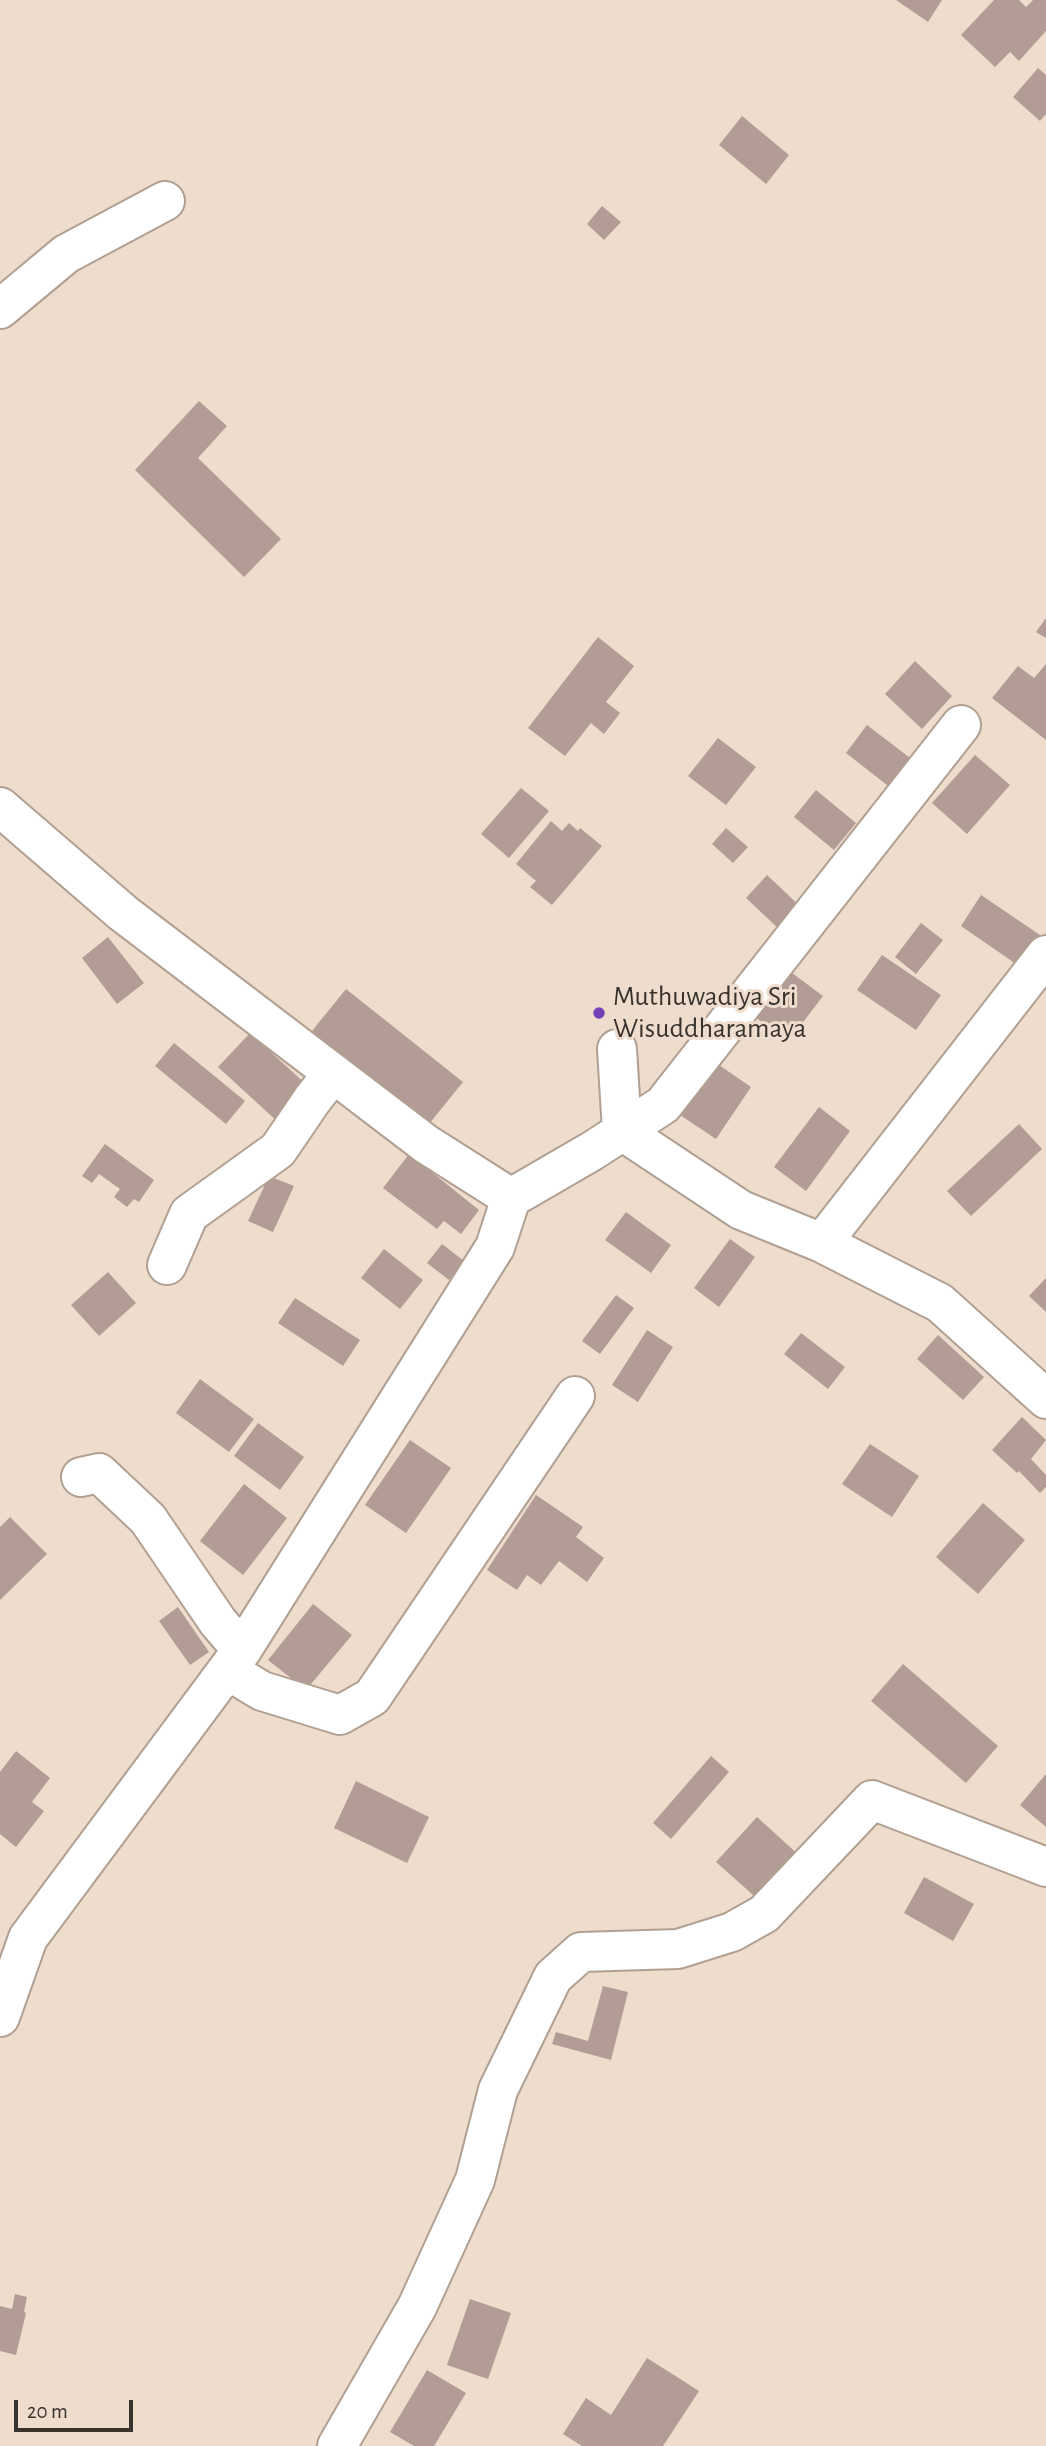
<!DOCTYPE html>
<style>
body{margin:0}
#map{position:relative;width:1046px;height:2446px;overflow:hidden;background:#eedccd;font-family:"Alegreya Sans",sans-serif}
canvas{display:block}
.scale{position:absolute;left:14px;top:2400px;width:119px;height:32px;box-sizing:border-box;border:4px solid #39332d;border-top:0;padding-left:9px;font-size:21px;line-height:24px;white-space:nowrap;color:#39332d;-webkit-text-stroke:5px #eedccd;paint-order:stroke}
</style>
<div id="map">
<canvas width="1046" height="2446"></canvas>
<div class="scale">20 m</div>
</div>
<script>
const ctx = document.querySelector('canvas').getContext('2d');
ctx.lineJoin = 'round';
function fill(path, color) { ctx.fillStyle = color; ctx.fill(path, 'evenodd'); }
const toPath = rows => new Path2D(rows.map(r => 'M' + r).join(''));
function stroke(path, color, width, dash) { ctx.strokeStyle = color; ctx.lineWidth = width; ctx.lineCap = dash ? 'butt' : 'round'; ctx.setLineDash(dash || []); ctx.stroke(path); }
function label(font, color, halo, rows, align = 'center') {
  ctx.font = font + ' "Alegreya Sans",sans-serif'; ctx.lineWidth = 6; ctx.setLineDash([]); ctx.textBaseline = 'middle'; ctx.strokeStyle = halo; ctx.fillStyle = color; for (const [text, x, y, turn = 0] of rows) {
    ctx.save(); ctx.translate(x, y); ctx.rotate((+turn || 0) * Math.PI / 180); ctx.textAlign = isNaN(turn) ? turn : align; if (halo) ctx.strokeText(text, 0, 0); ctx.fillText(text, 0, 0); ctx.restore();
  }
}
const building = toPath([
 [896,0,942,0,928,22],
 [994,0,1019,0,1026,7,1033,0,1046,0,1046,31,1019,61,1010,52,995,67,961,35],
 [1038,68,1046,75,1046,114,1040,121,1013,97],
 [742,116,789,155,766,184,719,145],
 [602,206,621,222,604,240,587,224],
 [199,401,227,426,198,458,281,539,244,577,135,470],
 [1046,618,1046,638,1036,632],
 [598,637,634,666,606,702,620,713,604,734,591,723,565,756,528,728],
 [915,661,952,696,922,729,885,694],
 [1046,664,1046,740,992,698,1018,666,1034,678],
 [867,725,914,761,892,789,846,753],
 [718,738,756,767,726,805,688,776],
 [975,755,1010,785,967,834,932,803],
 [521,788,549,811,509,858,481,834],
 [816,790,856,823,834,850,794,817],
 [551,821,562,831,569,823,578,831,580,828,602,846,552,905,530,887,536,881,516,864],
 [726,828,748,847,733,863,712,844],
 [767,875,802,908,780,930,746,898],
 [981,895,1040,935,1019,966,961,926],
 [921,923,943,940,916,974,895,957],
 [108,937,144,983,117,1004,82,958],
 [882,955,941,995,916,1030,857,990],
 [780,964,823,996,788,1042,746,1010],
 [346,989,463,1082,429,1124,312,1031],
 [250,1033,310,1088,279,1123,218,1067],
 [174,1043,245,1101,226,1124,155,1066],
 [716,1063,751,1087,716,1139,680,1115],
 [819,1107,850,1131,806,1191,774,1167],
 [1019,1124,1042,1149,971,1216,947,1191],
 [105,1144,154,1180,139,1202,134,1199,127,1207,114,1197,120,1189,99,1174,92,1183,82,1176],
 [409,1154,479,1210,461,1234,444,1221,437,1229,383,1188],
 [269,1176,294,1186,273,1232,248,1221],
 [626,1212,671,1245,651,1273,605,1240],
 [730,1239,755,1257,719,1307,694,1288],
 [442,1244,464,1261,449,1280,427,1263],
 [384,1249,423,1280,400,1309,361,1278],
 [108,1272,136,1303,99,1336,71,1305],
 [1046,1278,1046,1312,1029,1296],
 [616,1295,634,1308,600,1354,582,1341],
 [295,1298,360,1340,343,1366,278,1323],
 [647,1330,673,1347,638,1402,612,1385],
 [801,1333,845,1367,828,1389,784,1354],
 [938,1335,984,1377,963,1400,917,1359],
 [200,1379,254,1419,229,1452,176,1413],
 [1022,1417,1046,1440,1031,1459,1046,1475,1046,1487,1040,1493,1019,1471,1017,1473,992,1450],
 [258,1423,304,1457,280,1490,234,1456],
 [410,1440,451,1468,406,1533,365,1505],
 [870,1444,919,1476,892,1517,842,1484],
 [244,1484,287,1518,243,1575,200,1541],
 [536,1495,583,1527,576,1537,604,1558,587,1582,559,1561,541,1585,527,1575,517,1590,487,1570],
 [983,1503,1025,1540,978,1594,936,1557],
 [10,1517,47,1554,0,1600,0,1527],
 [313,1604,352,1635,306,1690,268,1660],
 [178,1607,209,1652,190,1665,159,1621],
 [903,1664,998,1746,966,1783,871,1701],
 [16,1751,50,1778,32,1802,44,1811,16,1847,0,1834,0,1772],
 [711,1756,729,1772,671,1839,653,1823],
 [1046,1774,1046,1827,1020,1805],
 [356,1781,429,1817,407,1863,334,1828],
 [757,1817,802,1858,762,1903,716,1862],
 [924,1877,974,1904,953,1941,904,1913],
 [603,1986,628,1992,611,2060,552,2044,556,2032,588,2041],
 [15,2294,27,2297,24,2312,26,2313,16,2355,0,2351,0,2306,12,2309],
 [470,2299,511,2313,488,2379,447,2365],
 [647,2358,699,2391,663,2446,582,2446,563,2434,586,2398,611,2415],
 [427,2370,466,2393,434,2446,414,2446,390,2432]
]);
const minor = toPath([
 [0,309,66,254,165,201],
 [0,807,123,913,426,1144,511,1198],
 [617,1049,622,1131,741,1210,822,1243,940,1303,1046,1399],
 [822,1243,1046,955],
 [167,1265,189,1214,278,1150,312,1100,333,1073],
 [81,1477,99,1473,148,1519,218,1622,242,1650],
 [227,1670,262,1691,340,1715,372,1697,575,1396],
 [0,2017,28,1938,242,1650,495,1247,511,1198,592,1151,663,1105,961,725],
 [337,2446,417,2307,475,2180,498,2090,553,1977,581,1952,678,1949,732,1932,764,1914,872,1800,1046,1867]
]);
const markers = [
 [599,1013,7,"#7540b7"]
];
const poiNames = [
 ["Muthuwadiya Sri",613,997],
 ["Wisuddharamaya",613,1029]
];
fill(building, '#b29c95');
stroke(minor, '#b1a092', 42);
stroke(minor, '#fff', 38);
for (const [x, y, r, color] of markers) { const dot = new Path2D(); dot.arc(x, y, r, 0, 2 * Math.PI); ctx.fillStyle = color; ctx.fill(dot); stroke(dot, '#eedccd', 2.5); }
label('28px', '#39332d', '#eedccd', poiNames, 'left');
</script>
